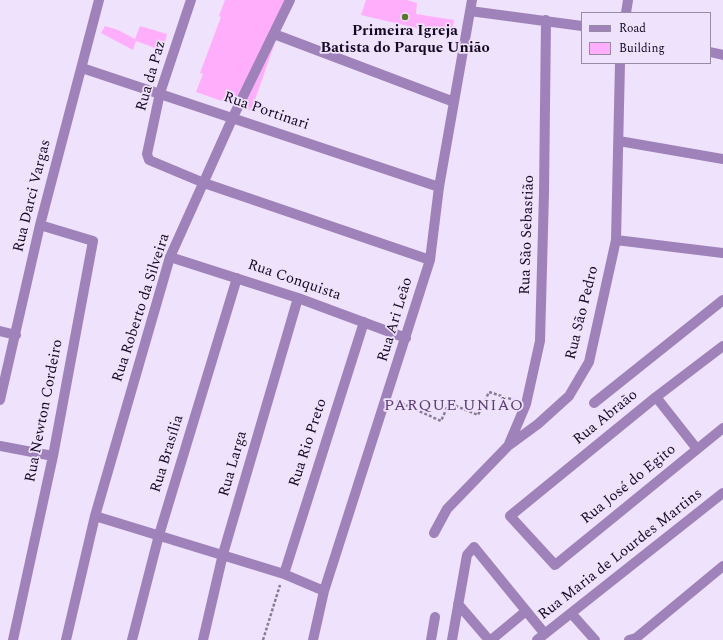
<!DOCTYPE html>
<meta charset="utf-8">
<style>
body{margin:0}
#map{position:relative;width:723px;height:640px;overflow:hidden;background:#efe2fc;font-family:Spectral,serif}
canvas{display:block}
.legend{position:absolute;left:581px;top:12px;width:130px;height:52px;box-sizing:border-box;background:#efe2fc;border:1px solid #988ba4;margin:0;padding:5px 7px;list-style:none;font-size:12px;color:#15081f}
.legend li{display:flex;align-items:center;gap:8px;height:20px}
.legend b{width:20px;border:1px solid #988ba4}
</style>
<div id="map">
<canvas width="723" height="640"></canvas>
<ul class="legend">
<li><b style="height:5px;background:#a082bb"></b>Road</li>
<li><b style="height:11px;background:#ffaefb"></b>Building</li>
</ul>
</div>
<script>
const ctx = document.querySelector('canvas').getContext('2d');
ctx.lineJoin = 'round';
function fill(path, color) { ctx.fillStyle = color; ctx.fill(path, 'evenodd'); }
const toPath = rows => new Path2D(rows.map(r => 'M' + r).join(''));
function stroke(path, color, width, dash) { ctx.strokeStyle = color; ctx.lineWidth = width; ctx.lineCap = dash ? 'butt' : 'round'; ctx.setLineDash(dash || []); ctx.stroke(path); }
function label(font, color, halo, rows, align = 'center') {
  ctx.font = font + ' Spectral,serif'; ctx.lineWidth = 3.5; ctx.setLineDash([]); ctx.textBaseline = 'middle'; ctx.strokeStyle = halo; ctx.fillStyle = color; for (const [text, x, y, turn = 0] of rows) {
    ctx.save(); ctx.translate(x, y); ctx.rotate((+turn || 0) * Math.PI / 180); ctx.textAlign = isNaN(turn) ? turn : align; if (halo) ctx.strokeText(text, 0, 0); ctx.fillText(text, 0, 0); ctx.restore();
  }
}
const building = toPath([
 [225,0,290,0,251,111,196,92,203,74,200,73,221,17,219,16],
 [366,0,407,0,417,3,416,14,454,20,451,36,361,15],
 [105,26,118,30,135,39,140,26,167,34,163,51,136,41,133,50,101,33]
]);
const path = toPath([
 [397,401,441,421,449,403,478,415,489,392,514,400],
 [263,640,280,585]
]);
const minor = toPath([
 [191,0,160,93,147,154,149,160,204,183,430,260],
 [470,11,582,26],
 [626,13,628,0],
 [274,34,454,102],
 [710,52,723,55],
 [82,68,439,187],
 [619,141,723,159],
 [616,240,723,253],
 [170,257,298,298,406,338],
 [0,331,16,335],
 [723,346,656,397,510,516,555,565,723,428],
 [656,397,697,449],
 [0,400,40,225,99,0],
 [594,403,723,300],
 [509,444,526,404,540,341,544,193,546,20],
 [0,446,53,456],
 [95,516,284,574,324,591],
 [434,533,447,509,508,446,538,424,569,396,589,362,616,240,620,63],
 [284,574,364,322],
 [458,604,489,640],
 [571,613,595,640],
 [13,640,53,456,93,241,40,225],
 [66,640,95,516,170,257,233,117,290,0],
 [132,640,159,535,237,278],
 [203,640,223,554,298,298],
 [313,640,324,591,430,260,439,187,472,0],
 [431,640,435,617],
 [452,640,467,555,474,547,545,634],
 [491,640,526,611],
 [537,640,723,493],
 [629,640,636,638,723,566]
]);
const markers = [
 [405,17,4,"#59772c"]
];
const poiNames = [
 ["Primeira Igreja",405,32],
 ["Batista do Parque União",405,49]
];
const streetNames = [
 ["Rua da Paz",152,76,-74],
 ["Rua Portinari",266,112,19],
 ["Rua Darci Vargas",33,196,-76],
 ["Rua São Sebastião",528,235,-88],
 ["Rua Conquista",294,281,19],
 ["Rua Roberto da Silveira",142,308,-72],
 ["Rua São Pedro",583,313,-76],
 ["Rua Ari Leão",396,320,-73],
 ["Rua Newton Cordeiro",45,411,-79],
 ["Rua Abraão",606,418,-39],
 ["Rua Rio Preto",309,443,-72],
 ["Rua Brasília",168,454,-73],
 ["Rua Larga",234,464,-74],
 ["Rua José do Egito",629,485,-39],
 ["Rua Maria de Lourdes Martins",621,555,-38]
];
const neighbourhoodNames = [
 ["PARQUE UNIÃO",454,407]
];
fill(building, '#ffaefb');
stroke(path, '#887b94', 2.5, [3, 2]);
stroke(minor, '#a082bb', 10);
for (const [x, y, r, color] of markers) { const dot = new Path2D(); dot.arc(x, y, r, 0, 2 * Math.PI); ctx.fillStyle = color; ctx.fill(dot); stroke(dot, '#efe2fc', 1.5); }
label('bold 15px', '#15081f', '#efe2fc', poiNames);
label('15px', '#15081f', '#efe2fc', streetNames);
ctx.letterSpacing = '1px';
label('16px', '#5e3f77', '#efe2fc', neighbourhoodNames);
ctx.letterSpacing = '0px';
</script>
